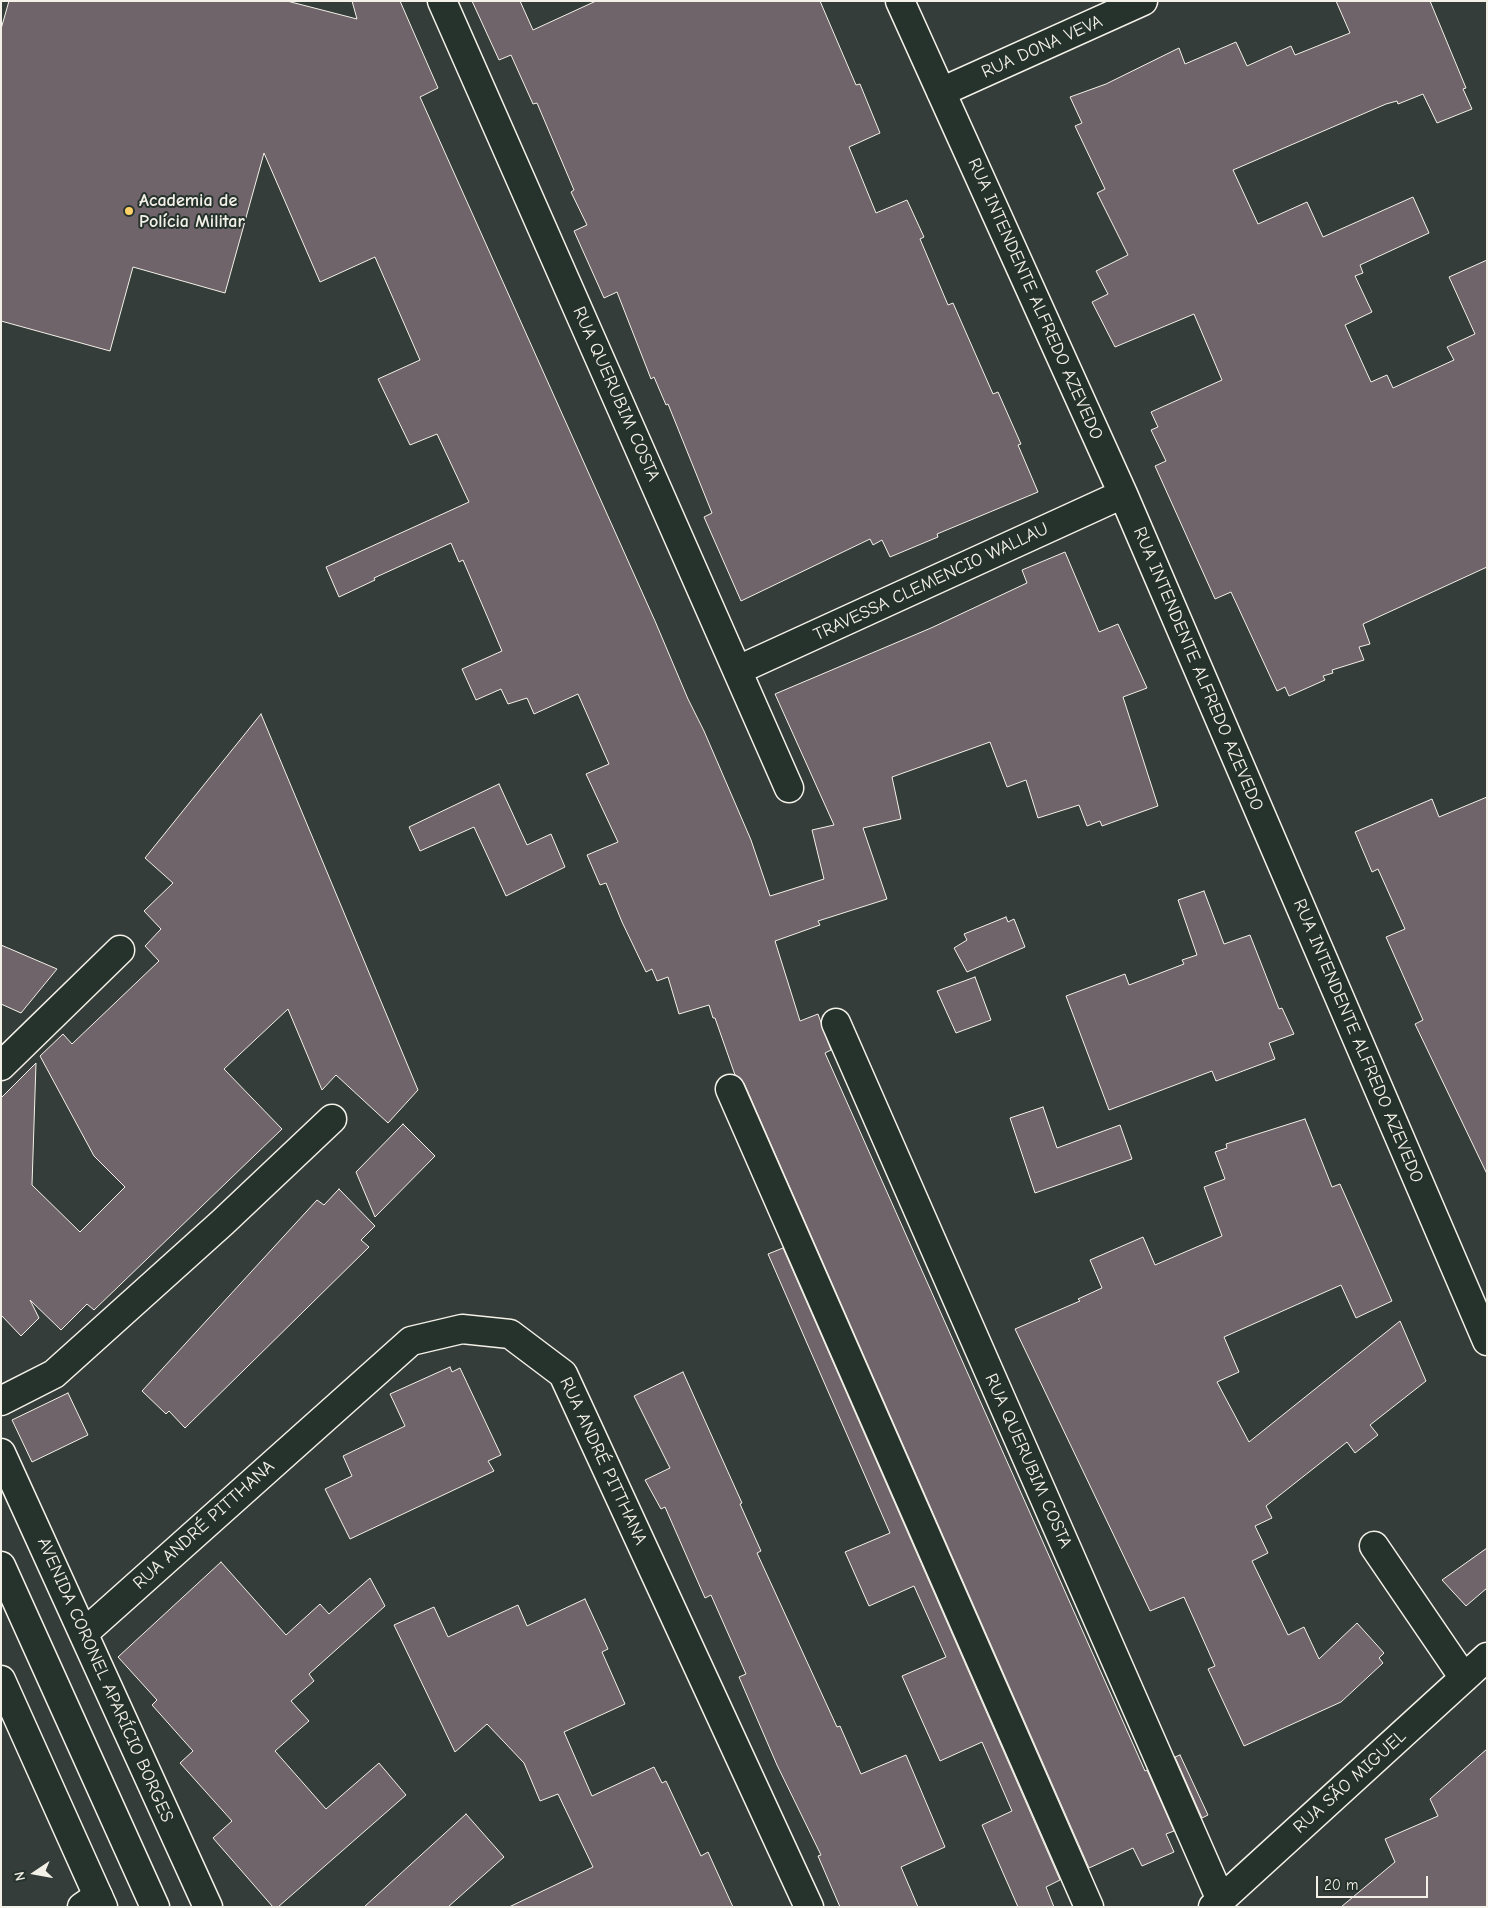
<!DOCTYPE html>
<meta charset="utf-8">
<style>
body{margin:0}
#map{position:relative;width:1488px;height:1908px;overflow:hidden;background:#343d39;font-family:"Comic Neue",sans-serif}
canvas{display:block}
.frame{position:absolute;inset:0;border:2px solid #f4f1e8;pointer-events:none}
.north{position:absolute;left:10px;top:1848px;width:50px;height:50px;-webkit-text-stroke:4px #26332d;paint-order:stroke;rotate:258deg;font-size:14px;font-weight:700;line-height:20px;text-align:center;color:#f4f1e8}
.north::after{content:'';display:block;margin:auto;width:18px;height:22px;background:#f4f1e8;clip-path:polygon(50% 0,100% 100%,50% 72%,0 100%)}
.scale{position:absolute;left:1316px;top:1876px;width:112px;height:22px;box-sizing:border-box;border:2px solid #f4f1e8;border-top:0;padding-left:6px;font-size:15px;line-height:18px;white-space:nowrap;color:#f4f1e8;-webkit-text-stroke:4px #26332d;paint-order:stroke}
</style>
<div id="map">
<canvas width="1488" height="1908"></canvas>
<div class="frame"></div>
<div class="north">N</div>
<div class="scale">20 m</div>
</div>
<script>
const ctx = document.querySelector('canvas').getContext('2d');
ctx.lineJoin = 'round';
function fill(path, color) { ctx.fillStyle = color; ctx.fill(path, 'evenodd'); }
const toPath = rows => new Path2D(rows.map(r => 'M' + r).join(''));
function stroke(path, color, width, dash) { ctx.strokeStyle = color; ctx.lineWidth = width; ctx.lineCap = dash ? 'butt' : 'round'; ctx.setLineDash(dash || []); ctx.stroke(path); }
function label(font, color, halo, rows, align = 'center') {
  ctx.font = font + ' "Comic Neue",sans-serif'; ctx.lineWidth = 4; ctx.setLineDash([]); ctx.textBaseline = 'middle'; ctx.strokeStyle = halo; ctx.fillStyle = color; for (const [text, x, y, turn = 0] of rows) {
    ctx.save(); ctx.translate(x, y); ctx.rotate((+turn || 0) * Math.PI / 180); ctx.textAlign = isNaN(turn) ? turn : align; if (halo) ctx.strokeText(text, 0, 0); ctx.fillText(text, 0, 0); ctx.restore();
  }
}
const building = toPath([
 [9,1,287,1,357,19,352,1,400,1,438,88,420,97,655,621,688,699,704,731,751,840,770,896,824,879,812,830,834,825,775,694,931,628,1027,583,1022,570,1065,552,1099,632,1118,624,1147,688,1123,697,1158,806,1102,826,1100,821,1087,826,1079,805,1038,818,1026,780,1007,787,990,742,892,777,901,819,863,828,887,899,818,921,820,925,775,941,800,1021,818,1014,831,1050,825,1053,1145,1771,1147,1770,1174,1831,1166,1834,1174,1852,1142,1866,1133,1848,1089,1868,744,1083,735,1075,715,1018,713,1018,709,1005,679,1014,668,977,657,981,652,969,646,972,622,922,606,883,600,885,587,855,618,842,586,774,609,764,578,694,534,714,527,698,508,704,501,689,476,700,462,669,502,651,463,560,459,562,451,543,374,578,375,580,339,597,326,567,469,502,437,434,410,445,378,379,420,360,375,257,320,282,264,153,225,293,133,267,110,351,1,321,1,29,9,1],
 [472,1,520,1,533,30,596,1,820,1,856,85,860,84,880,133,849,147,876,213,907,200,924,237,920,239,948,305,953,303,993,394,998,392,1021,444,1018,445,1038,492,937,534,938,537,890,557,882,540,873,545,870,539,741,601,704,517,712,513,668,404,666,405,654,377,651,379,617,292,604,298,574,231,587,225,571,192,574,190,537,103,533,104,511,55,499,60,472,1],
 [1336,1,1430,1,1466,88,1463,89,1472,109,1437,123,1423,94,1398,104,1397,101,1386,104,1233,170,1258,224,1307,202,1323,237,1413,197,1429,233,1360,265,1363,273,1355,276,1372,312,1345,325,1371,382,1387,375,1393,388,1454,360,1447,347,1475,334,1449,277,1487,260,1487,567,1363,624,1370,644,1359,647,1364,660,1332,670,1333,673,1323,676,1325,680,1289,696,1285,687,1277,691,1231,592,1215,599,1155,466,1166,461,1151,430,1158,427,1151,412,1222,380,1194,314,1115,347,1092,302,1108,294,1096,271,1128,255,1097,193,1105,189,1075,126,1082,123,1070,97,1106,84,1179,48,1185,64,1236,42,1247,66,1291,46,1295,55,1350,33,1336,1],
 [261,714,418,1090,388,1123,336,1075,322,1090,288,1009,224,1069,282,1129,94,1310,87,1304,61,1330,30,1300,39,1318,21,1336,1,1315,1,1098,36,1063,32,1185,80,1232,125,1187,94,1156,40,1056,63,1034,72,1044,159,961,145,946,161,929,144,911,173,883,145,858,261,714],
 [499,784,527,845,551,834,565,867,506,896,474,827,420,851,409,827,499,784],
 [1487,797,1487,1174,1415,1024,1423,1020,1386,937,1405,929,1378,869,1372,872,1355,832,1432,799,1439,817,1487,797],
 [1204,891,1224,944,1250,935,1279,1009,1282,1008,1294,1034,1269,1043,1275,1059,1216,1081,1212,1071,1109,1110,1066,996,1125,974,1129,985,1184,964,1182,960,1197,955,1178,900,1204,891],
 [1006,917,1008,922,1014,919,1025,947,967,972,954,948,967,940,964,934,1006,917],
 [1,945,57,969,21,1013,1,1004,1,945],
 [975,977,991,1020,956,1033,937,991,975,977],
 [1043,1107,1057,1148,1120,1125,1132,1159,1035,1193,1010,1118,1043,1107],
 [1305,1119,1332,1187,1340,1184,1392,1301,1356,1318,1341,1285,1224,1337,1239,1372,1217,1382,1249,1442,1400,1321,1426,1381,1370,1425,1378,1435,1355,1453,1347,1442,1266,1506,1272,1518,1255,1526,1268,1553,1252,1561,1288,1635,1304,1627,1319,1659,1357,1623,1384,1653,1379,1658,1383,1663,1341,1702,1244,1746,1208,1669,1215,1666,1184,1597,1150,1611,1015,1329,1080,1301,1078,1299,1102,1288,1090,1260,1143,1237,1155,1265,1222,1236,1204,1187,1225,1179,1215,1152,1227,1148,1226,1144,1305,1119],
 [403,1124,435,1156,375,1217,356,1172,403,1124],
 [339,1189,375,1226,361,1240,369,1247,185,1428,169,1411,166,1414,142,1391,317,1200,324,1205,339,1189],
 [783,1248,1060,1880,1046,1887,1054,1907,1018,1907,982,1825,1012,1811,982,1742,940,1761,902,1676,946,1657,914,1586,869,1606,845,1552,890,1533,768,1254,783,1248],
 [450,1367,452,1372,460,1368,501,1455,488,1461,494,1471,350,1539,325,1489,352,1476,343,1456,405,1426,390,1394,450,1367],
 [683,1372,742,1503,740,1504,761,1551,757,1553,837,1727,840,1726,861,1774,906,1755,945,1847,901,1867,918,1907,840,1907,818,1856,821,1855,777,1765,739,1677,746,1674,711,1595,705,1598,665,1507,661,1509,645,1480,670,1468,634,1396,683,1372],
 [68,1393,88,1435,32,1462,12,1420,68,1393],
 [1487,1548,1487,1588,1466,1606,1442,1580,1487,1548],
 [221,1562,286,1635,320,1604,329,1614,370,1578,385,1606,309,1674,314,1681,291,1701,309,1721,275,1751,326,1809,379,1763,406,1795,278,1907,273,1907,213,1838,232,1821,180,1763,193,1751,152,1705,157,1700,118,1657,221,1562],
 [585,1599,608,1649,602,1652,625,1704,564,1732,592,1796,654,1767,662,1783,666,1781,701,1856,708,1852,733,1907,509,1907,593,1867,558,1794,540,1801,524,1763,487,1724,455,1752,394,1625,434,1607,448,1637,518,1605,527,1626,585,1599],
 [1487,1749,1487,1907,1341,1907,1395,1862,1385,1839,1438,1816,1430,1799,1487,1749],
 [1180,1755,1208,1815,1202,1818,1175,1757,1180,1755],
 [466,1814,504,1857,448,1907,364,1907,466,1814]
]);
const minor = toPath([
 [442,1,789,788],
 [900,1,1123,494,1487,1341],
 [941,92,1143,1],
 [738,670,1123,494],
 [836,1023,1221,1900],
 [1,1066,120,950],
 [730,1089,1089,1907],
 [1,1401,54,1374,223,1222,332,1119],
 [1374,1546,1464,1678],
 [1,1566,155,1907],
 [84,1633,411,1341,462,1329,510,1334,563,1374,809,1907],
 [82,1907,98,1896],
 [1213,1907,1487,1657]
]);
const major = toPath([
 [1,1453,208,1907],
 [1,1680,103,1907]
]);
const markers = [
 [129,211,5,"#ffd166"]
];
const streetNames = [
 ["RUA DONA VEVA",1042,47,-24],
 ["RUA INTENDENTE ALFREDO AZEVEDO",1035,299,66],
 ["RUA QUERUBIM COSTA",616,394,66],
 ["TRAVESSA CLEMENCIO WALLAU",931,582,-25],
 ["RUA INTENDENTE ALFREDO AZEVEDO",1198,669,67],
 ["RUA INTENDENTE ALFREDO AZEVEDO",1358,1041,67],
 ["RUA ANDRÉ PITTHANA",603,1461,65],
 ["RUA QUERUBIM COSTA",1028,1461,66],
 ["RUA ANDRÉ PITTHANA",204,1525,-42],
 ["AVENIDA CORONEL APARÍCIO BORGES",105,1680,66],
 ["RUA SÃO MIGUEL",1350,1782,-42]
];
const poiNames = [
 ["Academia de",139,201],
 ["Polícia Militar",139,222]
];
fill(building, '#6e646a');
stroke(building, '#f4f1e8', 1);
stroke(minor, '#f4f1e8', 31);
stroke(major, '#f4f1e8', 31);
stroke(minor, '#26332d', 28);
stroke(major, '#26332d', 28);
for (const [x, y, r, color] of markers) { const dot = new Path2D(); dot.arc(x, y, r, 0, 2 * Math.PI); ctx.fillStyle = color; ctx.fill(dot); stroke(dot, '#26332d', 2); }
label('18px', '#f4f1e8', '#26332d', streetNames);
label('bold 18px', '#f4f1e8', '#26332d', poiNames, 'left');
</script>
